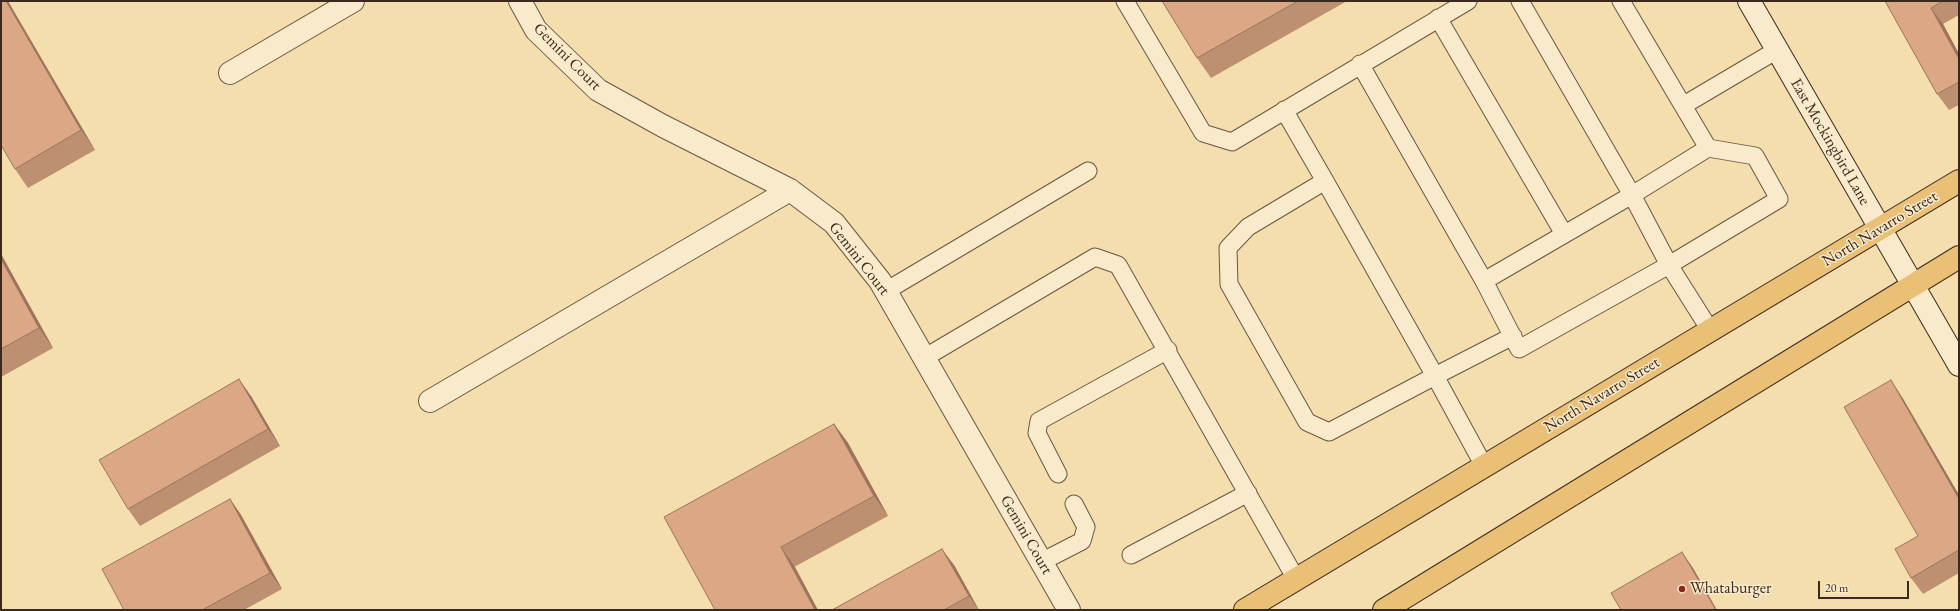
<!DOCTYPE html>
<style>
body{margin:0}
#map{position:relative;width:1960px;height:611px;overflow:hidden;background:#f4dead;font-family:"EB Garamond",serif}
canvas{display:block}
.frame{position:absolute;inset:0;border:2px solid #3b291e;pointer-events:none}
.scale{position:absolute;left:1818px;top:581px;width:91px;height:18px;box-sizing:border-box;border:2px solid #3b291e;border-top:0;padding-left:5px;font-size:12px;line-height:14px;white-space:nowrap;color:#3b291e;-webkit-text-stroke:3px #f8eaca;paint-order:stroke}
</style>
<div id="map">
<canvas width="1960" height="611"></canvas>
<div class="frame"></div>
<div class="scale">20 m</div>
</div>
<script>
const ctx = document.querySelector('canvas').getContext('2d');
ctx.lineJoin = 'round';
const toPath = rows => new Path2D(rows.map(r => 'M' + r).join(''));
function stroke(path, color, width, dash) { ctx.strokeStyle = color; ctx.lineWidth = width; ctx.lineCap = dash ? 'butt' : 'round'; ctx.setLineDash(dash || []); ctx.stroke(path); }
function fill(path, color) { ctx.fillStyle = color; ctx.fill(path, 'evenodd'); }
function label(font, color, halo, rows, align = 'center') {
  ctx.font = font + ' "EB Garamond",serif'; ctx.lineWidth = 3; ctx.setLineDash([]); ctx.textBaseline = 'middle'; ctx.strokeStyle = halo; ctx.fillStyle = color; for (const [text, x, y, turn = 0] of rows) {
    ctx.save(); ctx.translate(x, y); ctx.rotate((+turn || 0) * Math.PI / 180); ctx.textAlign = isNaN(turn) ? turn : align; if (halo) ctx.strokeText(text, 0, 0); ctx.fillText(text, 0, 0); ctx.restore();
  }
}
const service = toPath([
 [1125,1,1203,133,1232,142,1468,1],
 [1520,1,1632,195,1669,265,1779,199,1755,156,1708,148],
 [1438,18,1564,234],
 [1360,64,1484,281,1519,349,1669,265,1710,330],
 [1684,105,1777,50],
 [1284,110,1325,181,1435,376,1329,432,1307,422,1229,284,1228,248,1248,227,1325,181],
 [1484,281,1632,195,1708,148,1621,1],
 [886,291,1088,171],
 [924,358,1095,257,1118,265,1296,579],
 [1484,466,1435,376,1513,336],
 [1058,474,1037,433,1039,421,1168,350],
 [1131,555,1248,493],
 [1041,562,1082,541,1086,527,1074,504]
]);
const minor = toPath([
 [520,1,536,30,598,90,663,126,790,190,834,223,880,281,1069,610],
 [230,73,353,1],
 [430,401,790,190]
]);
const secondary = toPath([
 [1749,1,1959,365]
]);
const primary = toPath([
 [1245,610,1959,181],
 [1384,610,1959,257]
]);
const wall = toPath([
 [1,1,95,150,28,188,15,169],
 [1162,1,1347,1,1211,78,1197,58],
 [1885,1,1959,1,1959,15,1943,24,1959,54,1959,105,1949,110,1937,94],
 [1,254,53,348,1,377],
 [251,396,280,446,140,526,128,509],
 [1902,397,1959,495,1959,573,1923,594,1911,578,1918,536],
 [834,424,848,443,888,516,715,610],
 [230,499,241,515,282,589,244,610,124,610],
 [954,565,979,610,832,610]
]);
const shadedWall = toPath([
 [6,1,8,1,95,150,81,130],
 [1931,8,1943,24,1959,54,1959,59],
 [1,254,53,348,39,328,1,259],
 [239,379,251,396,280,446,268,429],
 [1891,380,1902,397,1959,495,1959,499],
 [834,424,848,443,888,516,874,496],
 [230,499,241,515,282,589,270,573],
 [781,547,795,567,818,610,815,610],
 [942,549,954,565,979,610,969,596],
 [1682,552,1693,568,1717,610,1716,610]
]);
const building = toPath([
 [1,1,6,1,81,130,15,169,1,145,1,1],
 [1162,1,1298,1,1197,58,1162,1],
 [1885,1,1943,1,1931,8,1959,59,1959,82,1937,94,1885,1],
 [1,259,39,328,1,349,1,259],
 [239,379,268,429,128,509,99,460,239,379],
 [1891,380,1959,499,1959,550,1911,578,1895,549,1918,536,1844,407,1891,380],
 [834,424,874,496,781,547,815,610,715,610,664,517,834,424],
 [230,499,270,573,202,610,124,610,102,569,230,499],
 [942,549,969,596,944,610,832,610,942,549],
 [1682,552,1716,610,1621,610,1611,593,1682,552]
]);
const markers = [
 [1682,589,4,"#8f2418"]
];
const streetNames = [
 ["Gemini Court",567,57,45],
 ["East Mockingbird Lane",1830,142,60],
 ["North Navarro Street",1880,229,-31],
 ["Gemini Court",859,259,52],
 ["North Navarro Street",1602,395,-31],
 ["Gemini Court",1026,535,60]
];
const poiNames = [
 ["Whataburger",1690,589]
];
stroke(service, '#695642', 19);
stroke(minor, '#695642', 24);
stroke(secondary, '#3b291e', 24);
stroke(primary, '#3b291e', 24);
stroke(service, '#f8eaca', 17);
stroke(minor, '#f8eaca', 22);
stroke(secondary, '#f8eaca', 22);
stroke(primary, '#eabf76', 22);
fill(wall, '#bd9072');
fill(shadedWall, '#9a755c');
fill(building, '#dca784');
stroke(building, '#9a755c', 1);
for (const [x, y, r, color] of markers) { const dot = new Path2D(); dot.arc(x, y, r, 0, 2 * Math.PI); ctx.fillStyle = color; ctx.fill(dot); stroke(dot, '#f8eaca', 1.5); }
label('16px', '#3b291e', '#f8eaca', streetNames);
label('16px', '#3b291e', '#f8eaca', poiNames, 'left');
</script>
